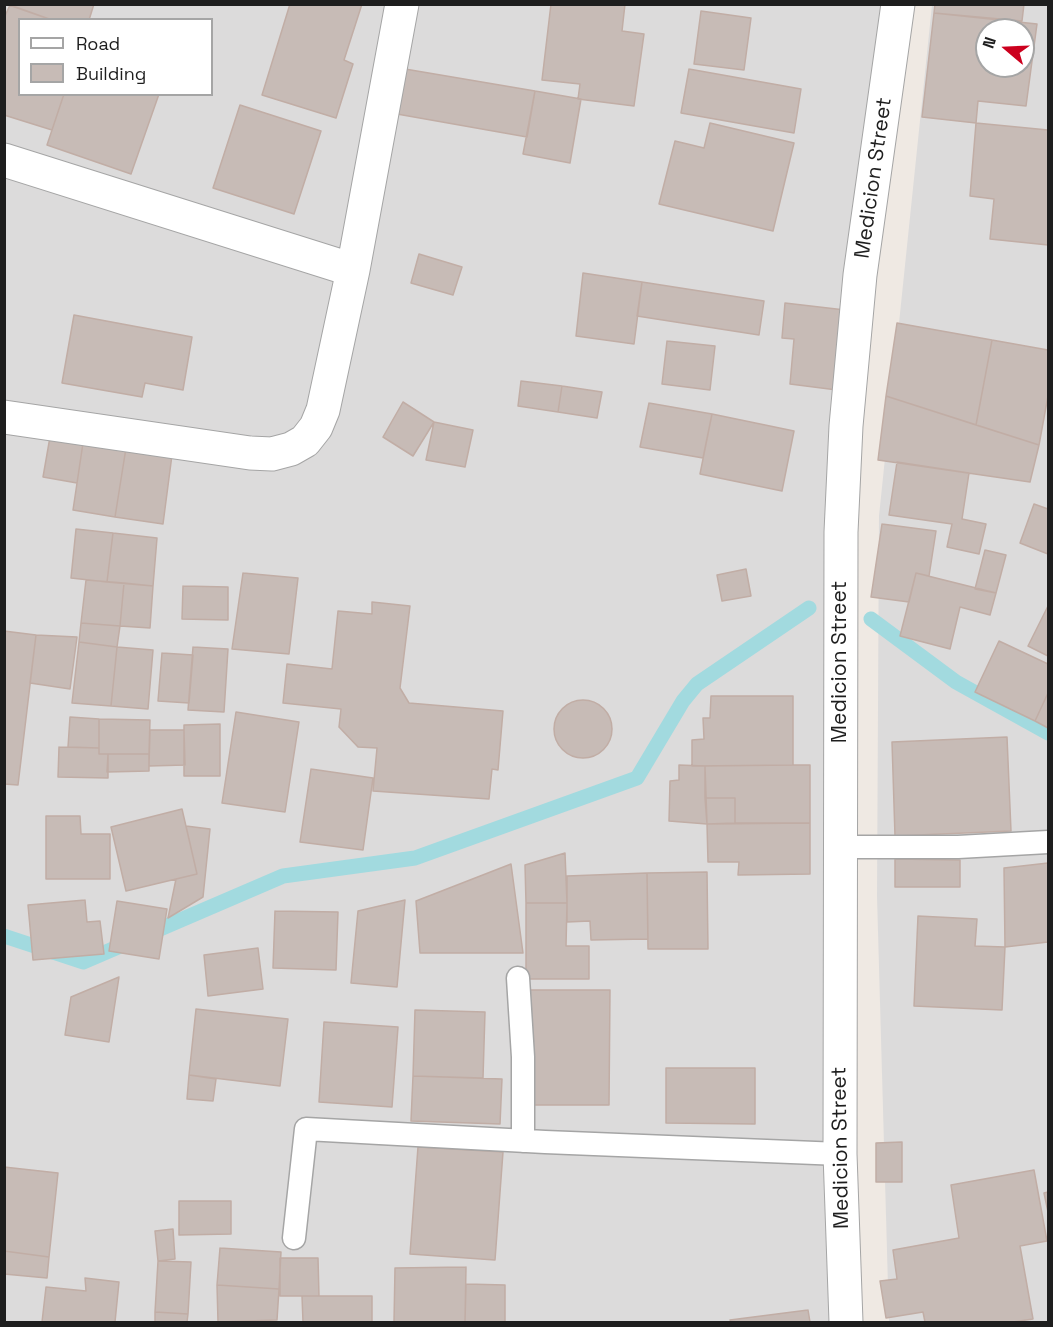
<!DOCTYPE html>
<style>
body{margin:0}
#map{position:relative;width:1053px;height:1327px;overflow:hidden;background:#efe9e3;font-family:"Space Grotesk",sans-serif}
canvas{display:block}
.frame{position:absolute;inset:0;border:6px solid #1e1e1e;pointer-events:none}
.legend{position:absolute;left:18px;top:18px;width:195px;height:78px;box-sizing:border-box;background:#fff;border:2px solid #a5a5a5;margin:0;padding:8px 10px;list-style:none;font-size:18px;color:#1e1e1e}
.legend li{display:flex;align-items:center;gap:12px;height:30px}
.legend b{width:30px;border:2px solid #a5a5a5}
.north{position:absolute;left:975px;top:18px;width:60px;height:60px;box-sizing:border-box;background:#fff;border:2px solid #a5a5a5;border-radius:50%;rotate:289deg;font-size:16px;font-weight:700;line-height:24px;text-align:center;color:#1e1e1e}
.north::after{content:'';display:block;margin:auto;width:21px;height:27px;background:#cc001e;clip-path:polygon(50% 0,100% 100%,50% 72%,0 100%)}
</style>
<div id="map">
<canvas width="1053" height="1327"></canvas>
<div class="frame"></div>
<ul class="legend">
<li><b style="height:8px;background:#fff"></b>Road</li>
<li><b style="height:16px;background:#c7bbb6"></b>Building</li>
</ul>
<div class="north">N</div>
</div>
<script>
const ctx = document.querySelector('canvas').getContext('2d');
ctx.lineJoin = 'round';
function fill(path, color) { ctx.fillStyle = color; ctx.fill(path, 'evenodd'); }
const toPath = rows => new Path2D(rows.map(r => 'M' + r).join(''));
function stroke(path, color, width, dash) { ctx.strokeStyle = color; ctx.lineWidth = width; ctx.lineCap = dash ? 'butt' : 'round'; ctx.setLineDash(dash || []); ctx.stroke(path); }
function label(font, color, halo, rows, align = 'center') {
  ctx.font = font + ' "Space Grotesk",sans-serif'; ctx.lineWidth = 6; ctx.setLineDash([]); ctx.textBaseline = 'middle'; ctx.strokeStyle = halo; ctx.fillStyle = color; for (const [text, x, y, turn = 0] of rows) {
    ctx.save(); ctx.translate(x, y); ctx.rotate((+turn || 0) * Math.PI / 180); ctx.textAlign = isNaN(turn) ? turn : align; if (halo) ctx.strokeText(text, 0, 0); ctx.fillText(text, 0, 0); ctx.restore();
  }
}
const residential = toPath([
 [5,5,893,5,847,344,830,1322,5,1322],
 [20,20,212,20,212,94,20,94],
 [932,5,1048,5,1048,1322,889,1322,877,896,879,516],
 [987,30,1023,30,1023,66,987,66]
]);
const stream = toPath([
 [871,619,956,682,1048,733],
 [4,936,83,962,283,876,415,858,637,778,683,701,697,684,809,608]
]);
const building = toPath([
 [6,4,94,4,89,20,52,20,6,4],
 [290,4,362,4,344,60,353,64,336,118,262,95,290,4],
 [551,4,625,4,622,31,644,34,634,106,578,99,580,84,542,80,551,4],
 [935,4,1024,4,1022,21,934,13,935,4],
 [10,5,52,20,20,20,20,94,64,94,52,130,4,115,4,18,10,5],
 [701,11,751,18,744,70,694,64,701,11],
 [934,13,1037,24,1026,106,978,101,976,123,922,117,934,13],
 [987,30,1023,30,1023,66,987,66,987,30],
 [405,69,535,91,527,137,397,114,405,69],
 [689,69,801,89,794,133,681,113,689,69],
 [535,91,581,99,570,163,523,154,535,91],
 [64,94,159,94,131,174,47,145,64,94],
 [240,105,321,131,294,214,213,188,240,105],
 [710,123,794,143,773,231,659,204,675,141,704,148,710,123],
 [976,123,1048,130,1048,245,990,239,994,199,970,196,976,123],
 [419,254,462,267,453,295,411,283,419,254],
 [583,273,642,282,634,344,576,336,583,273],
 [642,282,764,301,759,335,637,316,642,282],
 [785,303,845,310,837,390,790,384,794,339,782,338,785,303],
 [74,315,192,337,183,390,145,383,142,397,62,383,74,315],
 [897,323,992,340,976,425,886,396,897,323],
 [992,340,1048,350,1048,396,1039,445,976,425,992,340],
 [667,341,715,346,710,390,662,384,667,341],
 [521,381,562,386,558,412,518,406,521,381],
 [562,386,602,392,597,418,558,412,562,386],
 [886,396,1039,445,1030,482,878,460,886,396],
 [403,402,434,422,413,456,383,437,403,402],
 [649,403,712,414,703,458,640,447,649,403],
 [712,414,794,431,782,491,700,474,712,414],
 [434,422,473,430,465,467,426,460,434,422],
 [50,437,83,443,77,483,43,477,50,437],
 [83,443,126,448,115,517,73,510,83,443],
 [126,448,172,455,163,524,115,517,126,448],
 [897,462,969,473,962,519,986,524,979,554,947,547,952,524,889,515,897,462],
 [1034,504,1048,509,1048,554,1020,543,1034,504],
 [882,524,936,531,929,576,916,573,909,602,871,597,882,524],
 [76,529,113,533,107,582,71,578,76,529],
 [113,533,157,538,153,586,107,582,113,533],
 [985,550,1006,555,996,593,975,589,985,550],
 [746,569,751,596,722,601,717,575,746,569],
 [243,573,298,578,289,654,232,649,243,573],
 [916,573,996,593,990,615,960,607,950,649,900,636,916,573],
 [86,580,124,583,120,626,81,623,86,580],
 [124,583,153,586,150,628,120,626,124,583],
 [183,586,228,587,228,620,182,619,183,586],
 [372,602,410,606,400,688,409,703,503,711,498,770,492,769,489,799,373,791,377,748,358,747,339,727,341,709,283,703,287,664,332,669,338,611,372,614,372,602],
 [1048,606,1048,656,1028,646,1048,606],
 [81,623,120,626,117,647,79,642,81,623],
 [4,631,36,635,18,785,4,784,4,631],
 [36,635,77,637,70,689,30,683,36,635],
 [999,641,1048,664,1048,693,1035,721,975,692,999,641],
 [79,642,117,647,111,706,72,703,79,642],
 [117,647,153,650,148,709,111,706,117,647],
 [193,647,228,649,224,712,188,710,193,647],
 [162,653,193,655,189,703,158,701,162,653],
 [1048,693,1048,728,1035,721,1048,693],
 [711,696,793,696,793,765,692,766,692,740,704,739,703,718,710,718,711,696],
 '554 729a29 29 0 1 1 58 0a29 29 0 1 1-58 0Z',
 [236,712,299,722,285,812,222,803,236,712],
 [70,717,99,719,99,748,68,747,70,717],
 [99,719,150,720,149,754,99,754,99,719],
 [220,724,220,776,184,776,184,725,220,724],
 [150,730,184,730,185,765,149,766,150,730],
 [1007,737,1011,831,895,836,892,742,1007,737],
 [59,747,99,748,99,754,108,754,108,778,58,777,59,747],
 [108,754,149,754,149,771,107,772,108,754],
 [679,765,705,766,707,824,669,821,670,781,679,780,679,765],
 [793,765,810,765,810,823,735,823,735,798,705,798,705,766,793,765],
 [311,769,373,778,363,850,300,842,311,769],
 [705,798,735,798,735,823,707,824,705,798],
 [182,809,197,874,126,891,111,827,182,809],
 [46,816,80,816,81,834,110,834,110,879,46,879,46,816],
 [810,823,810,874,738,875,739,862,708,862,707,824,810,823],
 [186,826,210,829,203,897,168,918,176,879,197,874,186,826],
 [565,853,567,903,526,903,525,865,565,853],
 [895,859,960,860,960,887,895,887,895,859],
 [1048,863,1048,942,1005,947,1004,868,1048,863],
 [511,864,523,953,420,953,416,901,511,864],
 [707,872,708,949,648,949,647,873,707,872],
 [647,873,648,939,591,940,590,921,567,922,567,876,647,873],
 [85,900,87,922,100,921,104,954,33,960,28,905,85,900],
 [405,900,397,987,351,983,358,911,405,900],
 [117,901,167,909,159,959,109,951,117,901],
 [526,903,567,903,566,946,589,946,589,979,526,979,526,903],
 [275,911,338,912,336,970,273,968,275,911],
 [918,916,977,919,975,946,1005,947,1002,1010,914,1006,918,916],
 [258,948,263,989,208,996,204,955,258,948],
 [119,977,109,1042,65,1035,71,997,119,977],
 [529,990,610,990,609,1105,529,1105,529,990],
 [196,1009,288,1019,280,1086,189,1075,196,1009],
 [415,1010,485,1012,483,1078,413,1076,415,1010],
 [324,1022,398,1027,392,1107,319,1102,324,1022],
 [666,1068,755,1068,755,1124,666,1123,666,1068],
 [189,1075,216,1079,213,1101,187,1099,189,1075],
 [413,1076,502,1079,500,1124,411,1121,413,1076],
 [902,1142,902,1182,876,1182,876,1143,902,1142],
 [418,1147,503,1152,495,1260,410,1254,418,1147],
 [4,1167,58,1173,49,1257,4,1251,4,1167],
 [1034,1170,1047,1241,1020,1246,1033,1319,1013,1322,925,1322,923,1312,886,1318,880,1281,897,1279,893,1250,959,1238,951,1185,1034,1170],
 [1048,1192,1048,1212,1044,1193,1048,1192],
 [179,1201,231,1201,231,1234,179,1235,179,1201],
 [173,1229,175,1259,158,1261,155,1231,173,1229],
 [220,1248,281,1252,279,1289,217,1285,220,1248],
 [4,1251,49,1257,47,1278,4,1274,4,1251],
 [280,1258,318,1258,319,1296,280,1296,280,1258],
 [158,1261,191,1262,188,1314,155,1312,158,1261],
 [466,1267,465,1322,394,1322,395,1268,466,1267],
 [85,1278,119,1282,115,1322,42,1322,46,1287,86,1291,85,1278],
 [466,1284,505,1285,505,1322,465,1322,466,1284],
 [217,1285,279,1289,277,1320,218,1322,217,1285],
 [302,1296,372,1296,372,1322,303,1322,302,1296],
 [808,1310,810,1322,731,1322,730,1320,808,1310],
 [155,1312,188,1314,187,1322,155,1322,155,1312]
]);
const service = toPath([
 [840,847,958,847,1048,842],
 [518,978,523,1057,523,1141],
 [294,1238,306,1129,545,1142,840,1154]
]);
const minor = toPath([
 [4,160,353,270],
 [4,417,250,453,272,454,291,449,305,441,316,427,323,410,353,270,402,4]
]);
const tertiary = toPath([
 [846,1322,840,1154,841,532,846,426,860,275,898,4]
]);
const streetNames = [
 ["Medicion Street",874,178,-82],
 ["Medicion Street",840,662,-90],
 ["Medicion Street",841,1148,-91]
];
fill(residential, '#dcdbdb');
stroke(stream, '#a2dadf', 15);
fill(building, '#c7bbb6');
stroke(building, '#c1ada5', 1.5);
stroke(service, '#a5a5a5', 25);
stroke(minor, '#a5a5a5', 35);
stroke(tertiary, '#a5a5a5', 35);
stroke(service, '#fff', 22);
stroke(minor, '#fff', 33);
stroke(tertiary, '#fff', 33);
label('21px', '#1e1e1e', '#fff', streetNames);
</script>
